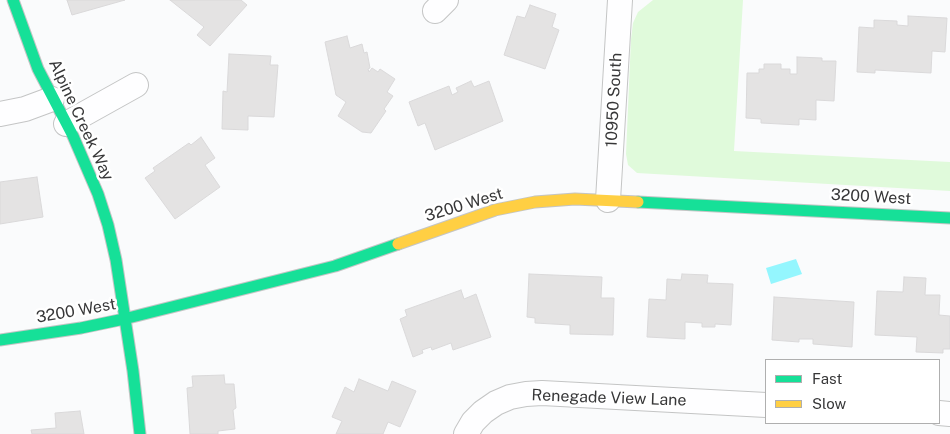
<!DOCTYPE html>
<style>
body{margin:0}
#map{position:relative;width:950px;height:434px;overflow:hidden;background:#fafbfc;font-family:"Public Sans",sans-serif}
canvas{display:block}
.legend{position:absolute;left:765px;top:359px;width:175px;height:65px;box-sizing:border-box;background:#fff;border:1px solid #afafaf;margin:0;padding:6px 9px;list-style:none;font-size:15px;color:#373738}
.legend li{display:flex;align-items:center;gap:10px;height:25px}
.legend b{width:25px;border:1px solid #afafaf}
</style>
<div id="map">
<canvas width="950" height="434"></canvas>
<ul class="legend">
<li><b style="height:6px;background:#16e098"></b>Fast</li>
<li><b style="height:6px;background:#ffcf43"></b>Slow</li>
</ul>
</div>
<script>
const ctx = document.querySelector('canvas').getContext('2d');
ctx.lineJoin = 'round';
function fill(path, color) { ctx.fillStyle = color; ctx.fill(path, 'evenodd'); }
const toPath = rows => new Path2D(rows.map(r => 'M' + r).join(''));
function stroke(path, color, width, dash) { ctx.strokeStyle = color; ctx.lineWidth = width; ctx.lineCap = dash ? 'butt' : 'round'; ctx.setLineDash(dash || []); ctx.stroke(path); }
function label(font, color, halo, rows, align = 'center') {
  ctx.font = font + ' "Public Sans",sans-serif'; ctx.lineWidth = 5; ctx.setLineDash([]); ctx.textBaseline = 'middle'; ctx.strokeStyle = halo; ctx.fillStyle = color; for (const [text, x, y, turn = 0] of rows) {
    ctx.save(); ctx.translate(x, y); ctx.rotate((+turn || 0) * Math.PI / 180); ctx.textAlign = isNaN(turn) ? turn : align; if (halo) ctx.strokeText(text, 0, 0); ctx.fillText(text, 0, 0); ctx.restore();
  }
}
const green = toPath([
 [653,0,743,0,734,151,950,162,950,191,637,173,628,165,626,154,631,39,633,23,638,12]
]);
const water = toPath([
 [796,259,802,274,771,284,766,268]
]);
const building = toPath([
 [67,0,125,0,72,15,67,0],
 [170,0,241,0,247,5,210,46,197,35,204,27,170,0],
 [530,5,556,14,552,27,559,30,545,69,504,55,517,16,525,18,530,5],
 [908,16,947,18,945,52,932,51,931,73,875,70,875,73,857,72,859,27,874,28,874,20,897,21,897,25,908,26,908,16],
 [347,36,350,48,362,44,364,53,367,52,370,68,368,69,369,72,372,68,378,72,380,69,395,79,387,92,393,96,384,109,386,111,371,133,362,132,338,116,346,102,336,95,325,42,347,36],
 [229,54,271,56,270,65,278,65,274,117,248,116,248,130,222,129,223,91,227,92,229,54],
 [797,57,822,58,822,61,836,61,834,101,816,100,816,120,799,119,799,125,761,123,761,119,746,118,747,73,759,73,759,69,764,69,764,64,781,64,781,69,790,69,790,74,797,74,797,57],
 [471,81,474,87,489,81,503,121,435,150,425,123,418,126,409,102,449,86,452,95,458,92,456,88,471,81],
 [201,137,215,158,205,165,220,187,175,219,145,178,155,171,153,168,189,143,191,145,201,137],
 [37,177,43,217,0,224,0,182,37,177],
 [529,274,602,277,601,298,614,298,613,335,570,334,570,325,535,323,535,318,527,317,529,274],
 [682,274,708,275,707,283,733,284,731,325,715,324,715,327,702,327,702,323,685,322,685,339,647,337,649,299,666,300,667,279,681,280,682,274],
 [904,277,926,278,925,295,940,295,939,315,950,316,950,349,943,349,943,353,916,352,917,337,875,335,877,291,903,292,904,277],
 [461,290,464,299,476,294,491,337,453,350,451,343,432,350,431,347,422,350,423,353,413,357,400,319,407,316,405,310,461,290],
 [774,297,854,302,852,347,813,344,813,339,799,339,799,342,772,340,774,297],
 [224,375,225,384,234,384,236,408,233,410,235,429,218,431,218,434,190,434,187,388,193,387,192,376,224,375],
 [359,379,388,391,392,381,416,391,400,427,388,422,383,434,336,434,342,421,332,417,345,387,354,392,359,379],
 [80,411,84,434,32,434,31,430,56,428,55,413,80,411]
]);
const street = toPath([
 [435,11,446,0],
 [0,114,25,109,52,99],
 [66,124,136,85],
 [608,200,620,0],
 [939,413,950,414],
 [466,434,473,422,483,412,496,403,510,397,526,394,542,393,766,405]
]);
const fast = toPath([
 [13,0,38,69,73,136,98,194,108,225,116,260,133,371,140,434],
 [638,202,950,218],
 [0,340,81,328,124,319,335,266,398,244]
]);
const slow = toPath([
 [398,244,495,210,535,202,575,199,638,202]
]);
const streetNames = [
 ["10950 South",614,100,-87],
 ["Alpine Creek Way",81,120,65],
 ["3200 West",871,197,3],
 ["3200 West",464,205,-17],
 ["3200 West",76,311,-10],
 ["Renegade View Lane",609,398,2]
];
fill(green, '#e0fadb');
fill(water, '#94f6fe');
fill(building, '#e4e3e3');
stroke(building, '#dad9da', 1);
stroke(street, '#c4c5c5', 26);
stroke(fast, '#c4c5c5', 13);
stroke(slow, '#c4c5c5', 13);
stroke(street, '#fefeff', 24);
stroke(fast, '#16e098', 11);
stroke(slow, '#ffcf43', 11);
label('16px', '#373738', '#fff', streetNames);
</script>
